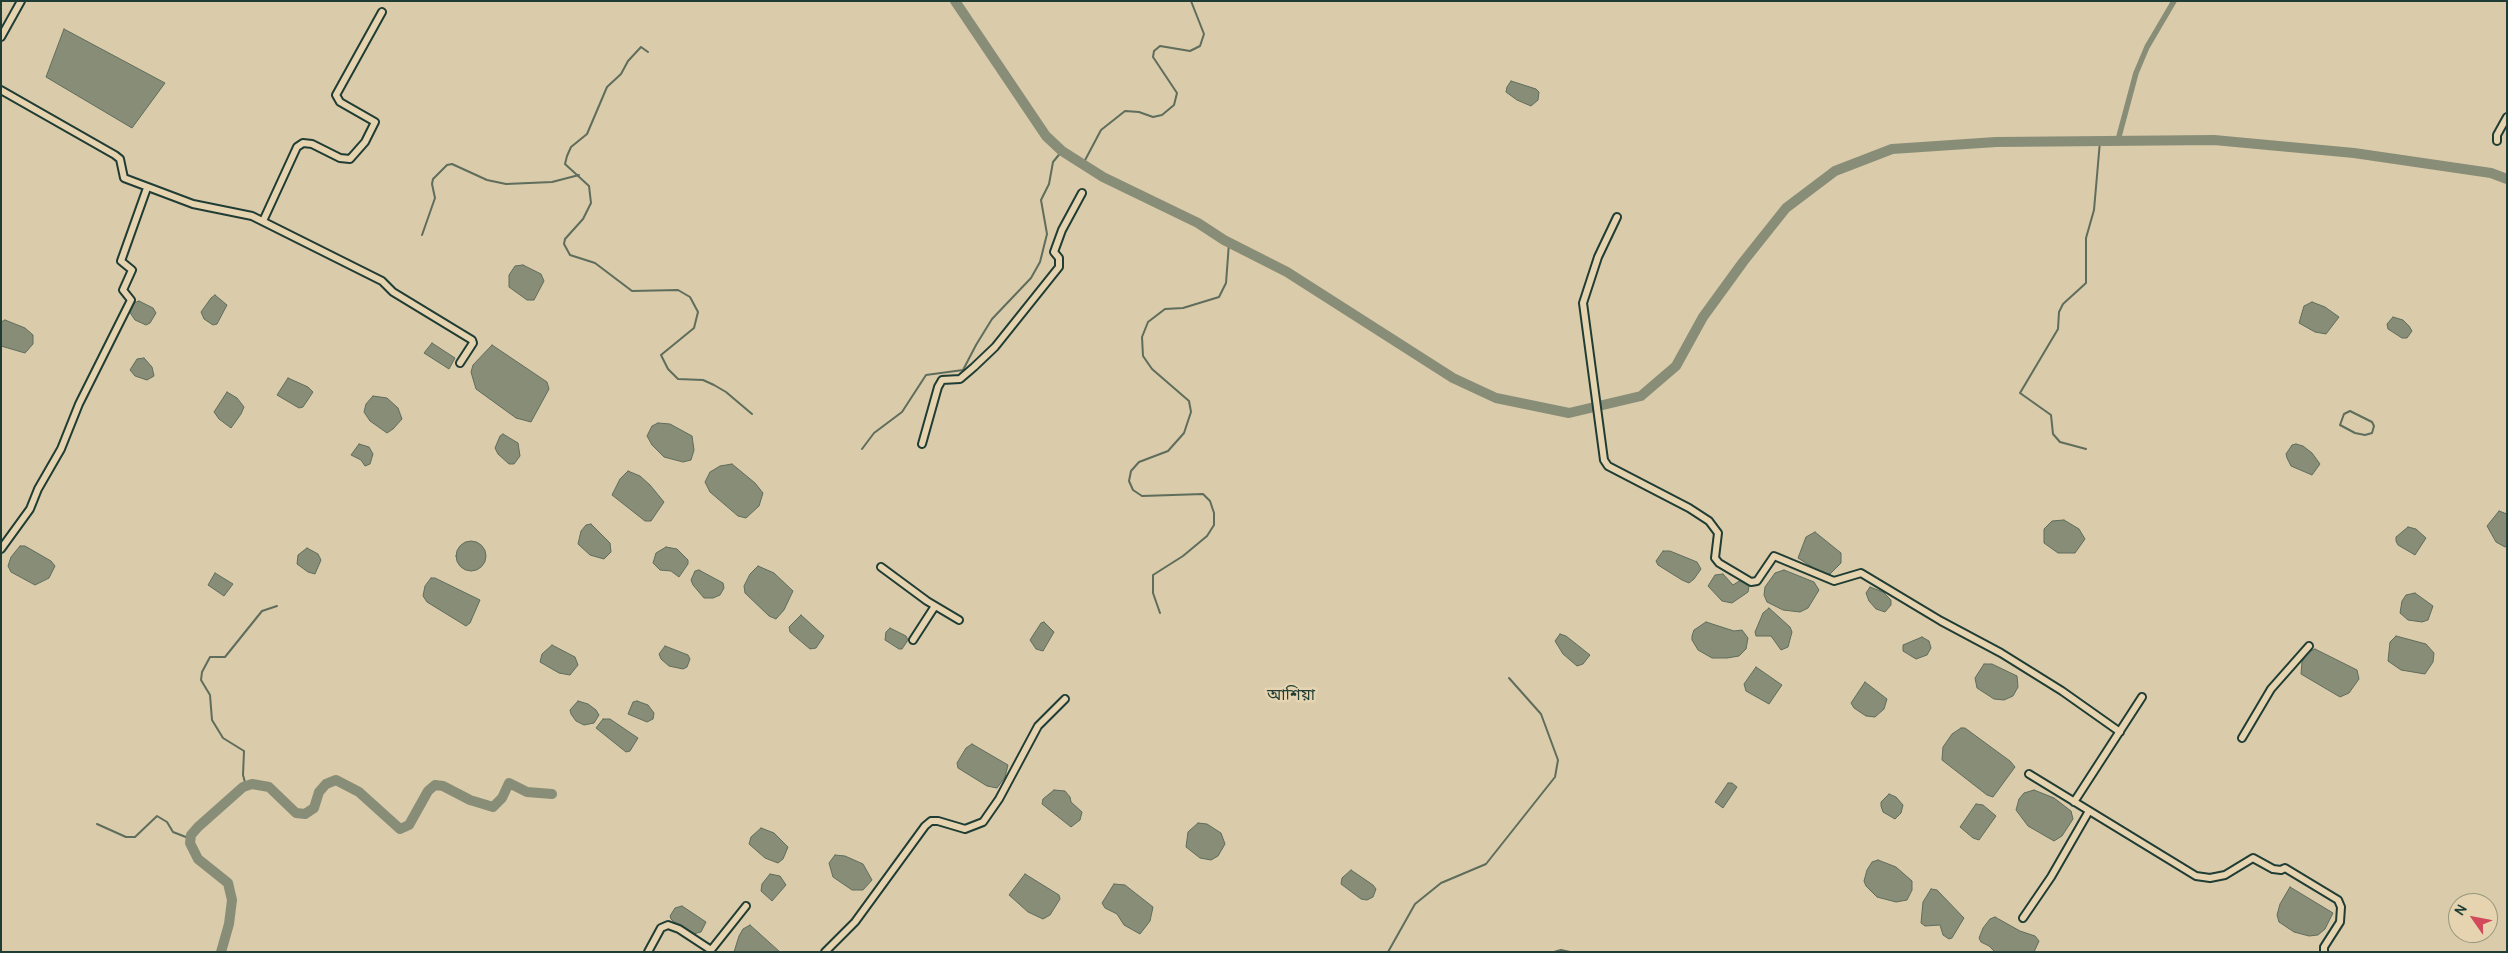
<!DOCTYPE html>
<meta charset="utf-8">
<style>
body{margin:0}
#map{position:relative;width:2508px;height:953px;overflow:hidden;background:#dacbaa;font-family:Pangolin,sans-serif}
canvas{display:block}
.frame{position:absolute;inset:0;border:2px solid #1f3d34;pointer-events:none}
.north{position:absolute;left:2448px;top:893px;width:50px;height:50px;box-sizing:border-box;background:#e6d4b1;border:1px solid #96987f;border-radius:50%;rotate:303deg;font-size:14px;font-weight:700;line-height:20px;text-align:center;color:#1f3d34}
.north::after{content:'';display:block;margin:auto;width:18px;height:22px;background:#d1495b;clip-path:polygon(50% 0,100% 100%,50% 72%,0 100%)}
</style>
<div id="map">
<canvas width="2508" height="953"></canvas>
<div class="frame"></div>
<div class="north">N</div>
</div>
<script>
const ctx = document.querySelector('canvas').getContext('2d');
ctx.lineJoin = 'round';
function fill(path, color) { ctx.fillStyle = color; ctx.fill(path, 'evenodd'); }
const toPath = rows => new Path2D(rows.map(r => 'M' + r).join(''));
function stroke(path, color, width, dash) { ctx.strokeStyle = color; ctx.lineWidth = width; ctx.lineCap = dash ? 'butt' : 'round'; ctx.setLineDash(dash || []); ctx.stroke(path); }
function label(font, color, halo, rows, align = 'center') {
  ctx.font = font + ' Pangolin,"Noto Sans Bengali",sans-serif'; ctx.lineWidth = 5; ctx.setLineDash([]); ctx.textBaseline = 'middle'; ctx.strokeStyle = halo; ctx.fillStyle = color; for (const [text, x, y, turn = 0] of rows) {
    ctx.save(); ctx.translate(x, y); ctx.rotate((+turn || 0) * Math.PI / 180); ctx.textAlign = isNaN(turn) ? turn : align; if (halo) ctx.strokeText(text, 0, 0); ctx.fillText(text, 0, 0); ctx.restore();
  }
}
const water = toPath([
 [64,29,165,83,132,128,46,77,64,29],
 [1511,81,1536,89,1539,92,1538,100,1531,106,1517,100,1506,92,1507,87,1511,81],
 [523,265,541,274,544,281,534,300,527,300,509,287,509,275,515,266,523,265],
 [215,295,227,305,217,324,213,325,204,319,201,312,211,298,215,295],
 [139,301,153,308,156,313,150,323,146,325,135,320,129,311,134,303,139,301],
 [2312,302,2325,307,2339,317,2326,334,2315,332,2299,323,2304,306,2312,302],
 [2393,317,2403,320,2409,326,2412,331,2407,338,2402,338,2388,329,2387,324,2393,317],
 [5,320,25,328,33,335,33,344,25,353,1,346,1,322,5,320],
 [432,343,455,358,449,369,424,353,432,343],
 [492,345,547,382,549,389,531,422,516,418,476,389,471,372,473,365,492,345],
 [144,358,152,367,154,376,147,380,135,376,130,370,137,359,144,358],
 [288,378,308,387,313,392,303,407,299,408,277,395,288,378],
 [227,392,237,398,244,407,241,414,231,428,219,419,214,412,227,392],
 [373,396,387,398,398,408,402,419,393,429,387,433,370,421,364,412,366,404,373,396],
 [658,423,670,424,692,436,694,450,691,460,683,462,664,457,652,445,647,436,652,426,658,423],
 [503,434,518,443,520,456,514,464,509,464,498,454,495,448,500,436,503,434],
 [359,444,369,447,373,454,370,464,365,466,361,460,351,455,359,444],
 [2296,444,2303,446,2312,453,2320,464,2312,475,2291,466,2287,458,2286,454,2292,445,2296,444],
 [732,464,755,483,763,493,759,506,746,518,738,516,710,492,705,482,710,472,720,466,732,464],
 [628,471,640,476,650,485,664,502,651,521,645,521,612,495,620,479,628,471],
 [2499,511,2507,514,2507,546,2505,547,2496,542,2487,526,2499,511],
 [2064,520,2079,529,2085,539,2075,553,2058,553,2044,543,2044,529,2052,521,2064,520],
 [591,524,610,543,611,552,604,559,590,555,578,544,581,531,586,525,591,524],
 [2408,527,2416,529,2426,538,2415,555,2398,545,2396,541,2396,537,2408,527],
 [1815,532,1841,553,1841,563,1830,574,1820,572,1798,558,1806,537,1815,532],
 '456 556a15 15 0 1 1 30 0a15 15 0 1 1-30 0Z',
 [20,546,25,546,51,561,55,566,49,578,35,585,11,572,8,566,11,557,20,546],
 [666,547,677,549,688,560,688,564,679,577,671,571,660,570,653,563,656,553,666,547],
 [307,548,318,554,321,560,315,574,308,572,297,564,298,555,307,548],
 [1663,551,1670,551,1697,562,1701,569,1694,579,1689,583,1682,580,1658,565,1656,561,1663,551],
 [758,566,774,573,793,591,784,610,776,619,769,616,745,593,744,586,750,574,758,566],
 [699,570,723,583,724,588,720,595,713,598,704,598,693,585,691,580,695,571,699,570],
 [1784,570,1814,582,1819,590,1808,608,1800,612,1783,610,1767,602,1764,595,1765,587,1775,573,1784,570],
 [215,573,233,584,224,596,208,585,215,573],
 [1723,574,1733,585,1741,580,1749,586,1748,592,1732,603,1722,601,1708,586,1715,575,1723,574],
 [431,578,435,578,480,600,470,623,466,626,427,602,423,596,425,586,431,578],
 [1870,587,1883,592,1891,600,1891,605,1885,612,1876,609,1869,601,1866,593,1870,587],
 [2415,593,2433,606,2428,620,2422,622,2408,620,2400,613,2402,601,2406,595,2415,593],
 [1769,608,1790,627,1792,632,1788,647,1781,650,1771,636,1756,636,1755,632,1763,613,1769,608],
 [801,615,824,636,816,648,810,649,790,632,789,627,801,615],
 [1044,622,1054,632,1043,651,1036,649,1030,640,1041,623,1044,622],
 [1706,622,1734,631,1742,630,1748,638,1746,649,1739,656,1727,658,1712,658,1698,650,1692,640,1692,636,1694,630,1706,622],
 [890,628,906,636,908,640,902,649,899,649,885,640,886,632,890,628],
 [1560,634,1566,636,1590,655,1583,664,1577,666,1563,654,1555,641,1560,634],
 [2396,636,2426,644,2434,653,2433,662,2425,674,2401,670,2388,661,2390,642,2396,636],
 [1922,637,1929,641,1931,648,1927,655,1916,659,1903,651,1903,645,1922,637],
 [552,645,575,657,578,665,570,675,559,673,540,662,542,654,552,645],
 [665,646,688,655,690,659,687,667,683,669,669,666,661,659,659,654,665,646],
 [2315,649,2357,670,2359,679,2349,693,2340,697,2301,674,2302,662,2308,652,2315,649],
 [1984,664,1992,664,2017,676,2018,687,2013,696,2004,700,1994,699,1977,688,1975,678,1984,664],
 [1756,667,1782,685,1769,704,1746,691,1744,684,1756,667],
 [1865,682,1887,699,1884,709,1875,717,1866,716,1854,708,1851,703,1865,682],
 [578,701,588,704,596,710,599,715,594,723,584,725,576,721,571,714,570,710,578,701],
 [637,701,648,705,654,713,653,719,647,722,628,714,633,702,637,701],
 [603,719,610,719,638,738,630,751,626,752,596,728,603,719],
 [1961,728,1965,728,2010,761,2015,767,1993,797,1987,795,1942,760,1943,747,1952,734,1961,728],
 [972,744,1008,765,1005,777,997,788,987,786,958,768,957,763,966,748,972,744],
 [1728,783,1732,783,1737,787,1723,808,1715,802,1728,783],
 [1054,790,1065,791,1070,797,1071,802,1082,812,1080,820,1071,827,1042,804,1043,799,1054,790],
 [2034,790,2054,798,2071,811,2073,819,2062,836,2054,841,2028,826,2016,810,2019,799,2024,793,2034,790],
 [1889,794,1896,797,1903,805,1901,813,1895,819,1883,812,1881,806,1881,802,1889,794],
 [1976,804,1983,805,1996,816,1979,840,1973,838,1960,827,1976,804],
 [1198,823,1207,824,1221,833,1225,844,1218,856,1211,860,1200,858,1186,847,1188,832,1198,823],
 [761,828,774,833,788,847,783,859,778,863,765,858,749,844,751,837,761,828],
 [835,855,845,856,863,864,872,880,863,890,852,890,833,877,829,863,835,855],
 [1878,860,1896,867,1912,881,1912,890,1907,900,1896,902,1877,897,1866,886,1864,881,1867,870,1872,862,1878,860],
 [1351,870,1373,885,1376,889,1373,897,1367,900,1361,899,1341,884,1342,878,1351,870],
 [770,874,780,876,786,885,772,901,761,891,762,884,770,874],
 [1025,874,1059,895,1060,899,1050,915,1043,919,1028,912,1009,895,1025,874],
 [1114,884,1125,885,1153,907,1150,921,1140,934,1124,925,1117,914,1105,908,1102,903,1114,884],
 [2290,887,2333,913,2325,929,2318,935,2309,936,2294,932,2279,922,2277,915,2280,904,2290,887],
 [1931,889,1937,890,1964,918,1952,938,1949,939,1943,935,1940,925,1925,926,1921,923,1923,902,1931,889],
 [682,906,706,922,701,932,693,934,683,930,671,919,670,916,675,908,682,906],
 [1995,917,2020,931,2035,936,2039,941,2034,952,1995,952,1989,946,1981,942,1979,938,1983,928,1990,919,1995,917],
 [750,925,780,952,734,952,739,936,743,929,750,925]
]);
const stream = toPath([
 [648,52,641,47,628,61,621,74,607,87,587,134,571,147,567,156,565,164,589,186,591,203,583,219,565,239,564,244,570,255,595,263,632,291,678,290,690,297,698,312,694,328,661,355,668,369,678,379,703,380,714,385,726,392,752,414],
 [1083,164,1101,130,1125,111,1139,112,1153,117,1162,115,1174,105,1177,93,1153,57,1154,51,1160,46,1190,51,1200,46,1204,34,1191,1],
 [422,235,435,198,432,184,433,179,447,165,452,164,487,180,506,184,552,182,579,175],
 [2350,411,2372,422,2374,426,2372,433,2365,435,2355,433,2340,425,2344,414,2350,411],
 [862,449,874,433,902,412,926,375,963,370,976,345,992,319,1031,278,1040,262,1047,234,1041,200,1049,184,1053,162,1062,151],
 [2086,449,2060,442,2053,434,2051,415,2020,393,2058,329,2059,312,2063,304,2086,283,2086,238,2094,210,2100,141],
 [1160,613,1153,593,1153,575,1183,556,1207,536,1214,525,1214,513,1210,501,1203,494,1142,496,1133,490,1129,481,1131,471,1139,462,1168,451,1184,433,1191,412,1189,401,1152,369,1143,356,1142,337,1148,322,1165,309,1183,308,1219,297,1226,283,1229,243],
 [246,786,243,775,244,751,223,738,212,720,210,695,201,680,202,672,210,657,225,657,262,611,277,606],
 [97,824,126,837,135,837,157,816,167,822,173,832,191,839],
 [1388,952,1415,904,1441,883,1486,864,1555,777,1558,760,1541,714,1509,678],
 [1554,952,1561,950,1570,952]
]);
const canal = toPath([
 [2118,140,2136,73,2147,47,2174,1]
]);
const river = toPath([
 [955,1,1046,136,1062,151,1103,177,1198,223,1224,240,1287,272,1453,378,1496,398,1569,413,1641,396,1676,366,1703,317,1743,262,1786,208,1835,171,1892,149,1996,142,2214,140,2354,153,2491,173,2507,179],
 [221,952,229,924,232,900,228,883,198,859,190,843,191,835,198,827,243,787,252,784,269,787,296,813,305,814,314,808,319,792,326,784,336,780,359,792,400,829,409,825,428,791,435,785,443,786,470,800,493,807,502,798,509,783,527,792,552,794]
]);
const minor = toPath([
 [1,37,21,1],
 [1,90,115,155,120,159,124,178,193,204,252,216,382,281,393,292,472,340,473,343,460,363],
 [2497,141,2497,135,2507,117],
 [1617,217,1598,257,1583,303,1604,460,1608,466,1689,508,1709,521,1718,533,1715,558,1719,563,1751,582,1757,581,1774,556,1834,581,1861,573,1941,621,2001,653,2062,691,2120,732],
 [263,221,297,147,303,143,312,144,340,158,350,159,365,142,375,122,340,102,336,95,382,12],
 [922,444,938,387,942,380,960,379,974,367,995,347,1059,267,1059,258,1054,252,1062,230,1082,193],
 [1,549,30,509,38,489,61,449,79,404,131,300,123,290,132,270,121,261,147,188],
 [881,567,927,601,959,620],
 [913,640,935,606],
 [2242,738,2271,689,2309,646],
 [2029,774,2196,876,2210,878,2225,875,2253,858,2273,869,2281,870,2285,868,2338,900,2341,907,2340,922,2324,947,2324,952],
 [2074,802,2142,697],
 [2023,918,2051,877,2089,811],
 [648,952,661,928,668,925,679,929,711,950,746,906],
 [825,952,855,922,925,826,931,821,938,821,965,829,983,822,999,799,1038,726,1065,699]
]);
const quarterNames = [
 ["আশিয়া",1291,696]
];
fill(water, '#888d77');
stroke(water, '#5e6d5c', 1);
stroke(stream, '#5e6d5c', 2);
stroke(canal, '#888d77', 5.5);
stroke(river, '#888d77', 10);
stroke(minor, '#1f3d34', 10);
stroke(minor, '#e6d4b1', 6);
label('16px', '#1f3d34', '#e6d4b1', quarterNames);
</script>
